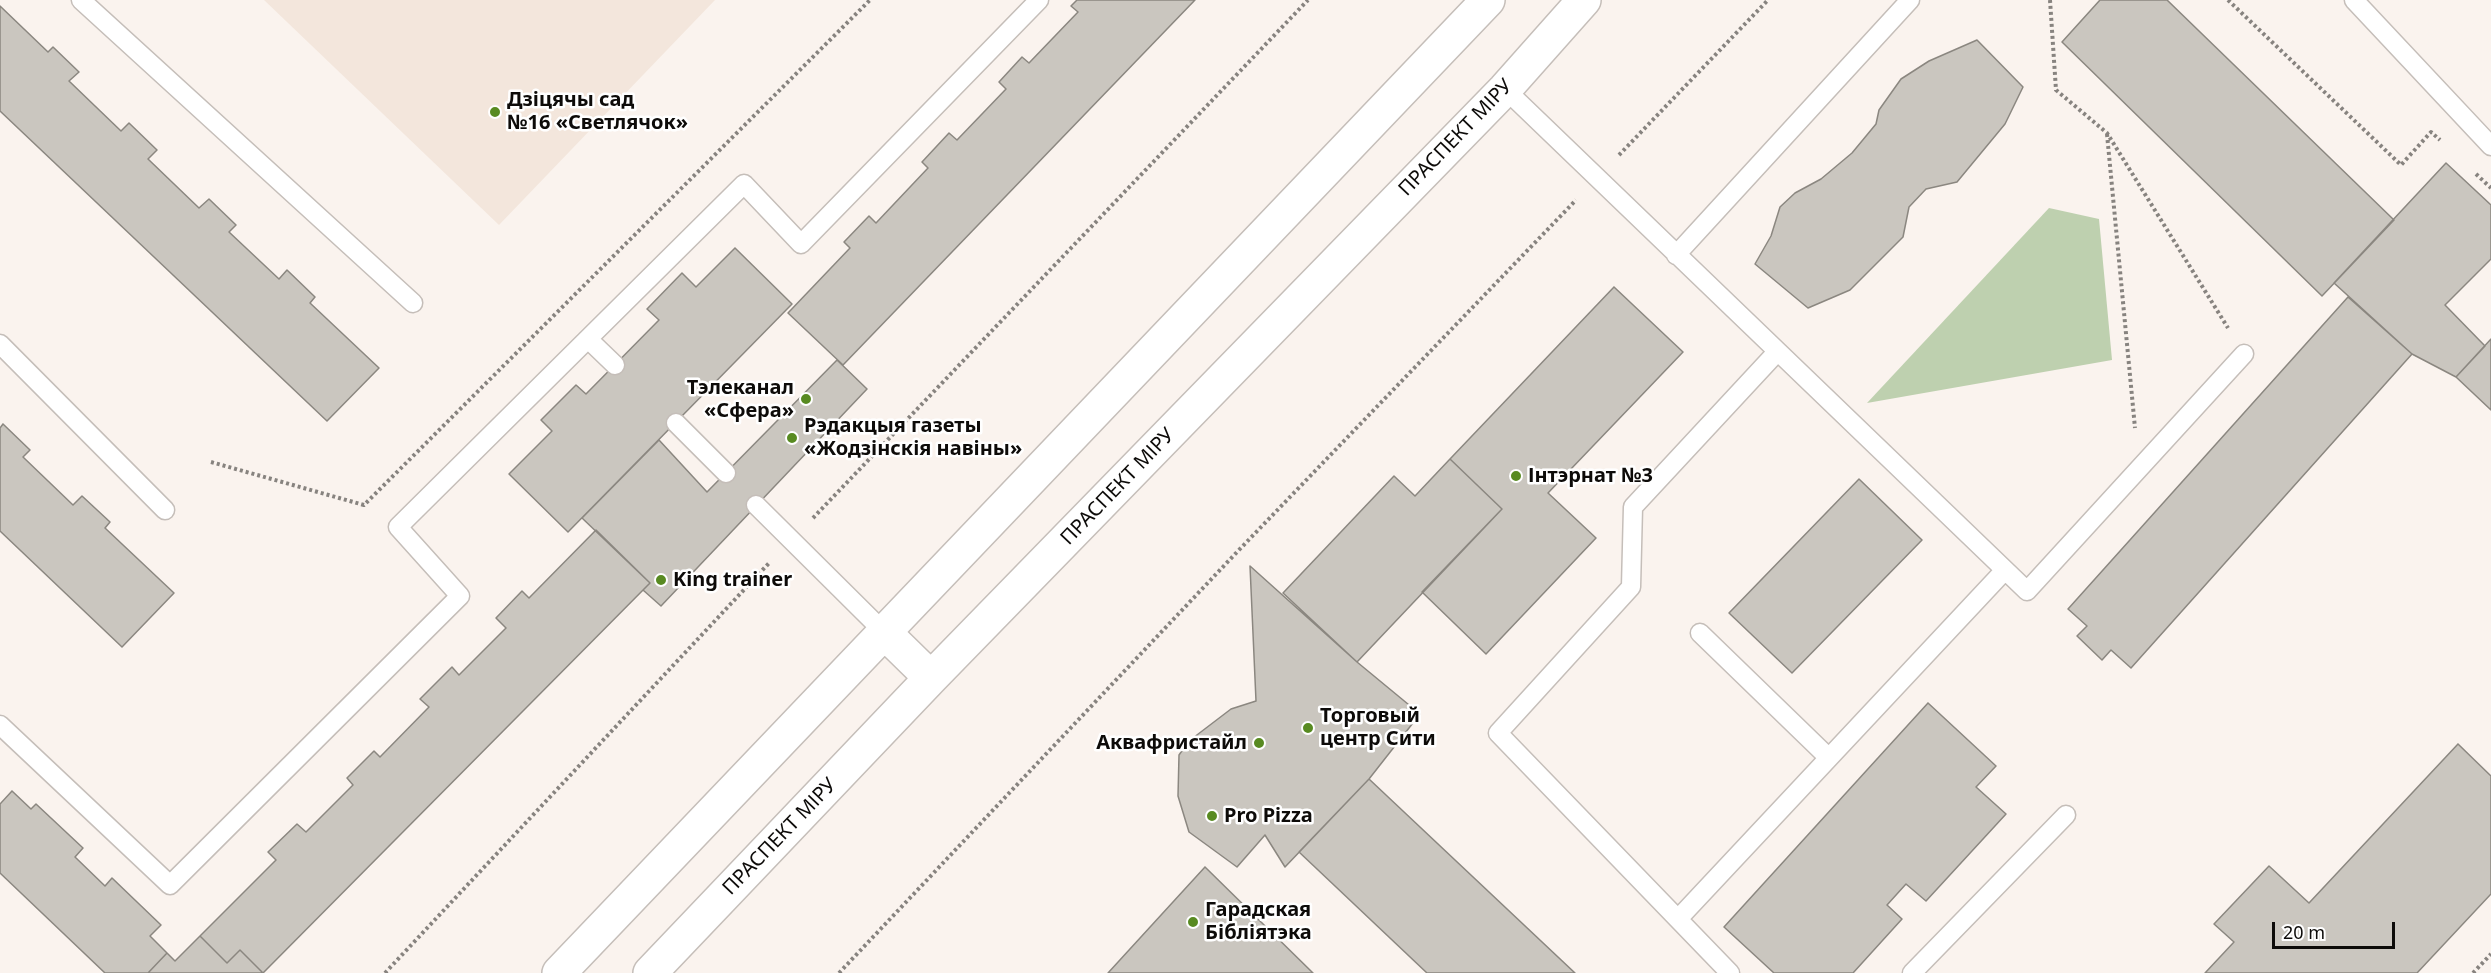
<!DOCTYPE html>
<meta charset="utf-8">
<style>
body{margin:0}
#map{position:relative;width:2491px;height:973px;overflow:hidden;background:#faf3ee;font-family:"Noto Sans",sans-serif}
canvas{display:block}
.scale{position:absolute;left:2272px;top:922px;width:123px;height:27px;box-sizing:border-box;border:3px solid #0d0b09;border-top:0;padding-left:8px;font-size:18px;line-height:21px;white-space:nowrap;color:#0d0b09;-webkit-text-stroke:4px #fff;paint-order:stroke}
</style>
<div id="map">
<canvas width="2491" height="973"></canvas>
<div class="scale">20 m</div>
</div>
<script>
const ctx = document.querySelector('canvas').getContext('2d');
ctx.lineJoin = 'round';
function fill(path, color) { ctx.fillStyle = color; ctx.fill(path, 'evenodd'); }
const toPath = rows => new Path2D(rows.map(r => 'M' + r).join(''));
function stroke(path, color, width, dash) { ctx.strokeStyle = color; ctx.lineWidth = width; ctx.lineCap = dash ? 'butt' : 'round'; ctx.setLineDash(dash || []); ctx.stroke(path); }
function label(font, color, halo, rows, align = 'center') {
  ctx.font = font + ' "Noto Sans",sans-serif'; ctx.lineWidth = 5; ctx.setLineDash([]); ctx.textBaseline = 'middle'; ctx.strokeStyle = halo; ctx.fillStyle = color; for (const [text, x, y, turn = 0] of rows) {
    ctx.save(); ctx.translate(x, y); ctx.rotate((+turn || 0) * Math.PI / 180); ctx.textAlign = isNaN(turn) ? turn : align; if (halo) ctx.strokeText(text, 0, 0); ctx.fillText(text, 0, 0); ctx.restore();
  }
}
const built = toPath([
 [264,0,715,0,499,225]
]);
const green = toPath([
 [2049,208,2099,219,2112,360,1867,403]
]);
const building = toPath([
 [1077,0,1195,0,843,365,788,313,850,248,844,242,869,216,876,223,928,168,922,162,949,133,957,140,1006,89,999,82,1022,57,1029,63,1078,12,1071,6,1077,0],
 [2100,0,2167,0,2394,220,2322,296,2062,42,2100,0],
 [0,6,48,52,53,47,79,72,69,81,121,131,129,123,157,150,148,159,199,208,209,199,236,225,229,232,279,279,287,270,315,297,310,303,379,368,327,421,0,111,0,6],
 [1977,40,2023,87,2005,124,1957,182,1926,189,1909,207,1903,237,1850,290,1808,308,1755,264,1771,236,1780,207,1795,193,1821,179,1852,153,1876,124,1879,110,1901,79,1929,61,1977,40],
 [2446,163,2491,205,2491,259,2445,305,2485,346,2456,377,2412,354,2334,283,2446,163],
 [735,248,792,304,568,532,509,474,552,431,541,420,576,385,586,394,659,320,647,309,682,273,696,287,735,248],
 [1614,287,1683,352,1548,493,1596,538,1486,654,1422,592,1502,509,1450,459,1614,287],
 [2348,297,2412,354,2131,668,2111,650,2102,660,2077,636,2087,626,2068,609,2348,297],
 [2491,339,2491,410,2456,377,2491,339],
 [837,360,867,389,661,606,643,590,650,583,582,518,659,440,707,492,837,360],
 [3,424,30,450,23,457,73,505,82,496,110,522,105,528,174,593,122,647,0,531,0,428,3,424],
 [1450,459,1502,509,1357,662,1283,593,1394,476,1415,496,1450,459],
 [1859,479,1922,540,1792,673,1729,613,1859,479],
 [596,530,650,583,263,973,240,950,227,963,200,936,276,860,268,852,297,824,306,832,353,785,347,778,374,751,380,757,429,707,420,699,452,667,459,675,506,628,496,618,522,591,529,598,596,530],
 [1250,566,1357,662,1420,714,1369,779,1285,867,1265,835,1237,867,1189,832,1178,796,1179,755,1189,741,1231,709,1256,701,1250,566],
 [1928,703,1996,766,1976,787,2006,814,1926,901,1906,884,1887,905,1902,919,1853,973,1774,973,1724,927,1928,703],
 [2458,744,2491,776,2491,894,2417,973,2205,973,2234,942,2214,924,2269,866,2309,903,2458,744],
 [1369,779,1575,973,1427,973,1299,852,1369,779],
 [12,791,31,809,36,804,83,848,75,857,105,886,112,878,161,925,150,936,167,953,148,973,105,973,0,873,0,804,12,791],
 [1205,867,1313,973,1108,973,1205,867],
 [200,936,227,963,240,950,263,973,148,973,167,953,175,961,200,936]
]);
const path = toPath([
 [2050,0,2056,90,2107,133,2228,328],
 [2228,0,2401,165,2431,132,2440,140],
 [2107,134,2135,428],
 [1619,155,1768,0],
 [2476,174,2491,188],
 [211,462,364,505,870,0],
 [813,518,1308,0],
 [385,973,770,562],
 [839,973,1237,552,1576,200],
 [2473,973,2491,954]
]);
const lane = toPath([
 [81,0,413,303],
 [2354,0,2491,146],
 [1505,89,2027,591,2244,354],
 [1676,255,1910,0],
 [588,339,615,365],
 [0,344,165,510],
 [676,423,726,473],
 [756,505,884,632],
 [1700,633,1829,758],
 [0,725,170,885,460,596,398,527,744,184,801,244,1039,0],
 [1678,919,2005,570],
 [1730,973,1498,733,1631,587,1633,507,1777,352],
 [1912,973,2066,815]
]);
const secondary = toPath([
 [884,632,931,678],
 [559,973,1488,0],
 [650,973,931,678,1505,89,1584,0]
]);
const markers = [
 [495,112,6,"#588a21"],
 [806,399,6,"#588a21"],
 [792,438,6,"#588a21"],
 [1516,476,6,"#588a21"],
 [661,580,6,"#588a21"],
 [1308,728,6,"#588a21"],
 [1259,743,6,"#588a21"],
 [1212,816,6,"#588a21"],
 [1193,922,6,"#588a21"]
];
const poiNames = [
 ["Дзіцячы сад",507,100],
 ["№16 «Светлячок»",507,123],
 ["Тэлеканал",794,388,"right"],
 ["«Сфера»",794,411,"right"],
 ["Рэдакцыя газеты",804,426],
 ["«Жодзінскія навіны»",804,449],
 ["Інтэрнат №3",1528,476],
 ["King trainer",673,580],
 ["Торговый",1320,716],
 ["центр Сити",1320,739],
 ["Аквафристайл",1247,743,"right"],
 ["Pro Pizza",1224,816],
 ["Гарадская",1205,910],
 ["Бібліятэка",1205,933]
];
const streetNames = [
 ["ПРАСПЕКТ МІРУ",1456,138,-46],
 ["ПРАСПЕКТ МІРУ",1118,487,-46],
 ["ПРАСПЕКТ МІРУ",780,837,-46]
];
fill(built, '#f3e6dc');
fill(green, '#bed0af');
fill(building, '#cac6bf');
stroke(building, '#8b8780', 1.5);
stroke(lane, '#c5beb9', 21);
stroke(secondary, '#c5beb9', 36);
stroke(path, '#87837f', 4, [3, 3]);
stroke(lane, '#fff', 18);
stroke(secondary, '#fff', 33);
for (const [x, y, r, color] of markers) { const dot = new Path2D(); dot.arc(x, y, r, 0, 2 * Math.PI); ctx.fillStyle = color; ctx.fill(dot); stroke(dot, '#fff', 2); }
label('bold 20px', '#0d0b09', '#fff', poiNames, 'left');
label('20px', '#0d0b09', '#fff', streetNames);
</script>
